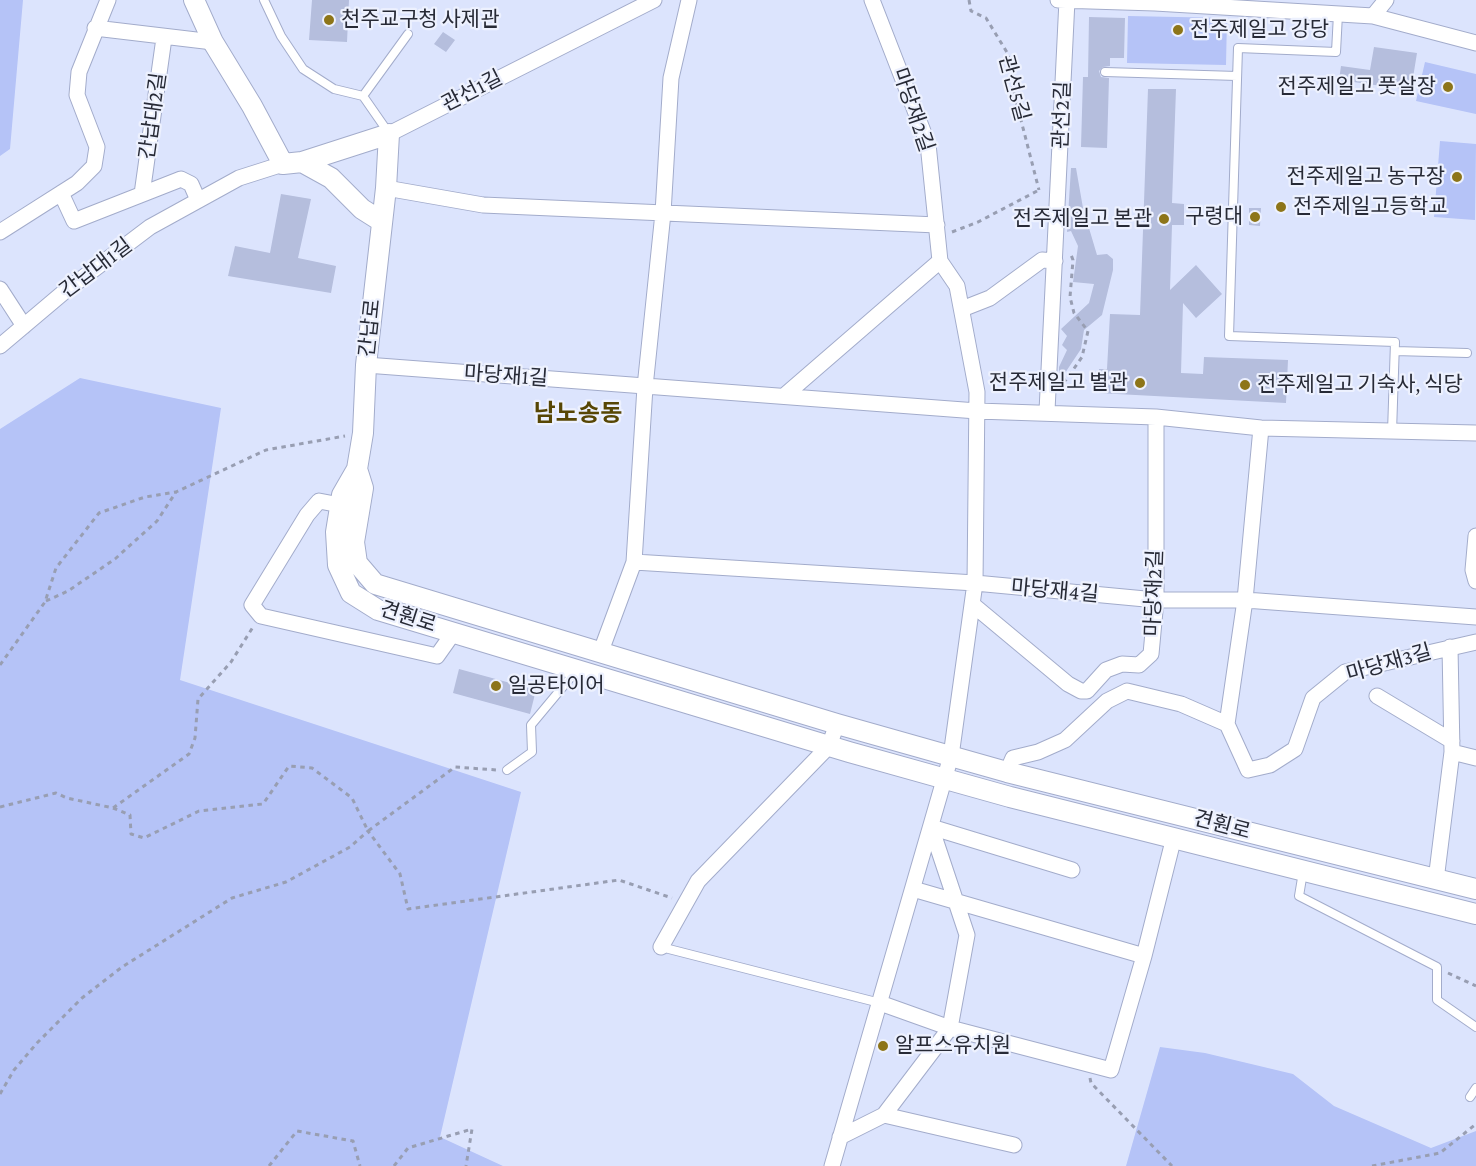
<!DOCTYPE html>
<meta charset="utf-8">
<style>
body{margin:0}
canvas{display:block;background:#dce4fd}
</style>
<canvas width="1476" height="1166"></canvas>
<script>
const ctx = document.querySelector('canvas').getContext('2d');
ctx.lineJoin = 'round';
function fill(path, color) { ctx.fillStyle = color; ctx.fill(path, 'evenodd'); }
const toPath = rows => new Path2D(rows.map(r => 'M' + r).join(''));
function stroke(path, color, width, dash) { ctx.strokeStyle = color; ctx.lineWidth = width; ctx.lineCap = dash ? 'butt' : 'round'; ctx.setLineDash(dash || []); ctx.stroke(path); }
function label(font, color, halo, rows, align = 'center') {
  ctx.font = font + ' "Crimson Pro","Noto Sans KR",serif'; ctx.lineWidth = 4.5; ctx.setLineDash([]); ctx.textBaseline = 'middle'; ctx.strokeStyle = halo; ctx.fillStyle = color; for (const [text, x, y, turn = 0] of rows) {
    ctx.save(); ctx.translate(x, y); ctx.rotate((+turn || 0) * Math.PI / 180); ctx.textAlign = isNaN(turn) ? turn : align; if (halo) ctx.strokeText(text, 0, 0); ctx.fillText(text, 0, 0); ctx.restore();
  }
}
const green = toPath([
 [0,0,23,0,10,149,0,156],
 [1128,16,1227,18,1226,65,1127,63],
 [1425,62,1476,74,1476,114,1416,101],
 [1440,141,1476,144,1475,220,1434,217],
 [80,378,221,408,180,680,521,792,440,1137,503,1166,0,1166,0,429],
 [1160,1047,1205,1053,1293,1074,1334,1106,1431,1148,1476,1131,1476,1166,1126,1166]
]);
const building = toPath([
 [312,0,349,0,347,42,309,40],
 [1089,17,1125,18,1124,58,1110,58,1110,66,1103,67,1099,71,1101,77,1109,78,1107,148,1081,147,1083,77,1088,77],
 [443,32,455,40,446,52,434,44],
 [1374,47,1417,53,1411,90,1339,80,1341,66,1370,70],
 [1148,89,1176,89,1172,203,1184,204,1184,225,1172,225,1170,290,1196,265,1222,294,1196,318,1183,303,1181,373,1203,374,1204,357,1288,360,1286,403,1098,393,1099,369,1107,369,1110,314,1140,315],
 [1071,168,1076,168,1083,208,1097,255,1107,254,1113,259,1113,270,1102,315,1084,330,1081,349,1059,382,1059,367,1067,350,1062,345,1067,336,1061,329,1089,303,1094,284,1073,282,1078,246,1071,231,1067,232],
 [281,194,311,199,298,258,336,266,331,293,228,276,235,246,270,253],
 [1249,208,1261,208,1260,226,1249,225],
 [459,669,536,690,530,714,453,693]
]);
const path = toPath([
 [969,0,971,11,986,18,1008,54,1014,93,1039,190],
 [952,232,978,222,1039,190],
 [1062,380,1066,380,1082,357,1088,331,1074,313,1070,297,1073,260,1070,252],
 [46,601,68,591,115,559,157,521,176,492],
 [0,665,45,602,56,568,99,513,145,497,176,492,266,450,345,436],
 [0,807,56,793,67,798,113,808,189,754,195,738,198,699,231,662,253,627],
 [113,808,130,815,131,834,144,838,199,811,263,804,289,766,312,768,352,798,368,831,455,767,497,770],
 [1448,973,1476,986],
 [1090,1078,1091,1083,1172,1166],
 [0,1094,14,1070,37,1043,82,998,122,967,232,898,286,882,350,847,368,831,400,874,408,909,619,880,672,898],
 [269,1166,297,1131,353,1141,360,1166],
 [394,1166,408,1148,472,1129,466,1166],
 [1372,1166,1440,1153,1476,1124]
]);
const service = toPath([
 [264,0,281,36,303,69,334,89,363,96,388,132],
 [1338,14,1336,52,1238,48,1229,336,1395,342,1392,432],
 [1105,72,1237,76],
 [363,96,408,34],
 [1395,351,1467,353],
 [507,770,532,752,531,725,576,671],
 [1303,872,1299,896,1437,967,1437,1000,1476,1027],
 [661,947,880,1003],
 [1470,1097,1476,1088]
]);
const minor = toPath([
 [1058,0,1155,3,1373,16,1476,43],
 [1373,16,1386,0],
 [95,28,213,42],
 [389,134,654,0],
 [386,188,483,205,937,225],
 [61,193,74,221,181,179,191,184,198,200],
 [142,194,164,38],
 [0,232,77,183,94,166,97,147,77,95,79,72,108,0],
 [0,289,24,326],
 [962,309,990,298,1042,260,1055,261],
 [0,346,64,292,150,227,239,178,283,164],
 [366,365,977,411,1156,417,1261,428,1476,433],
 [784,396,940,261],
 [1047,411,1067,0],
 [1261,428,1245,600,1227,724,1248,770,1270,765,1295,749,1313,698,1345,672,1476,642],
 [340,505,319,501,307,515,252,605,261,616,437,656,454,632],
 [1476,536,1473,570,1476,581],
 [634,562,975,583,1156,600,1245,600,1476,617],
 [972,604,1068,684,1081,691,1087,691,1106,670,1122,664,1139,665,1151,654,1156,600,1156,417],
 [601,651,634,562,645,387,663,213,671,78,689,0],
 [1377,696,1452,741],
 [1452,752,1476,758],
 [1007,772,1013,758,1038,752,1065,740,1107,701,1127,691,1181,704,1227,724],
 [931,827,1072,870],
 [1436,880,1452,752,1450,647],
 [913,889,1144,956],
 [661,947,698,881,829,746,837,724],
 [880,1003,950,1028,1111,1070,1144,956,1174,837],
 [884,1115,950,1028,967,935,931,827],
 [840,1137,884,1115,1014,1145],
 [832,1166,951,756,975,583,977,392,957,286,940,261,928,144,872,0]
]);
const tertiary = toPath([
 [194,0,213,42,252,106,283,164,302,162,389,134,386,188,366,365,363,433,357,469,342,495,336,532,338,565,351,593,378,610,849,752,1010,797,1476,914],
 [302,162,331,178,362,209,381,221],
 [357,469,363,488,354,542,357,563,375,584,837,724,1007,772,1476,889]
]);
const markers = [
 [329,20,6,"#8d7519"],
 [1178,30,6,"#8d7519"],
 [1448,87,6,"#8d7519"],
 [1457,177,6,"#8d7519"],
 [1281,207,6,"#8d7519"],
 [1255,217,6,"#8d7519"],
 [1164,219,6,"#8d7519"],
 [1140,383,6,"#8d7519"],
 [1245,385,6,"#8d7519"],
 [496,686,6,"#8d7519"],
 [883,1046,6,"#8d7519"]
];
const poiNames = [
 ["천주교구청 사제관",341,20],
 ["전주제일고 강당",1190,30],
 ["전주제일고 풋살장",1436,87,"right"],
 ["전주제일고 농구장",1445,177,"right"],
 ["전주제일고등학교",1293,207],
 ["구령대",1243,217,"right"],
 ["전주제일고 본관",1152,219,"right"],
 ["전주제일고 별관",1128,383,"right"],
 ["전주제일고 기숙사, 식당",1257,385],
 ["일공타이어",508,686],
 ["알프스유치원",895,1046]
];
const streetNames = [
 ["관선5길",1014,88,75],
 ["관선1길",472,91,-27],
 ["마당재2길",913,110,71],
 ["관선2길",1062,115,-88],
 ["간납대2길",153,116,-82],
 ["간납대1길",96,268,-37],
 ["간납로",370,328,-84],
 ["마당재1길",506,376,4],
 ["마당재4길",1055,591,5],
 ["마당재2길",1154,593,-88],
 ["견훤로",408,617,18],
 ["마당재3길",1389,663,-16],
 ["견훤로",1222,825,15]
];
const quarterNames = [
 ["남노송동",578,414]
];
fill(green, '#b5c3f7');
fill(building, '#b5bedd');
stroke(service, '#a3accb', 10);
stroke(minor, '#a3accb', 17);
stroke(tertiary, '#a3accb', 22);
stroke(path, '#989eb2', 3, [4.5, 4.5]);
stroke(service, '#fff', 8);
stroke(minor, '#fff', 15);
stroke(tertiary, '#fff', 20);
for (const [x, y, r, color] of markers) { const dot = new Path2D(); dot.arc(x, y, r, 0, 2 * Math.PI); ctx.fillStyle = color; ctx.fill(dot); stroke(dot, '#edf1fe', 2); }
label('21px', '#272a36', '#edf1fe', poiNames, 'left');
label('21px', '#272a36', '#edf1fe', streetNames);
label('bold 24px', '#574604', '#edf1fe', quarterNames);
</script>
